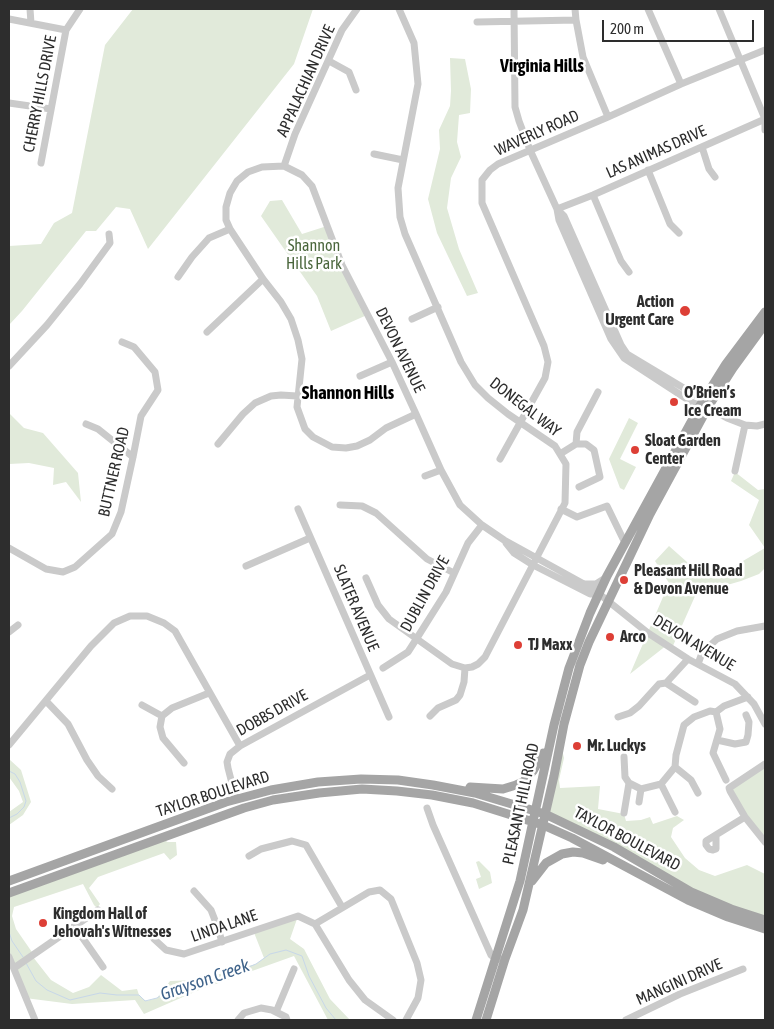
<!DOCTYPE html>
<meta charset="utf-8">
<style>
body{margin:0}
#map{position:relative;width:774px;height:1029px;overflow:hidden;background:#fff;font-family:"Asap Condensed",sans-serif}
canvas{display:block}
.frame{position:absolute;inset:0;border:10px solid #2d2d2d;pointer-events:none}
.scale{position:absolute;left:602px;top:20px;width:152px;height:22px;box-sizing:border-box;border:2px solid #2d2d2d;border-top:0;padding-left:6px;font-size:15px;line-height:18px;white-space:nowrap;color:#2d2d2d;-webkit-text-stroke:4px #fff;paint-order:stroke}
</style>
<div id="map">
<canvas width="774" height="1029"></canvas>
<div class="frame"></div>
<div class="scale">200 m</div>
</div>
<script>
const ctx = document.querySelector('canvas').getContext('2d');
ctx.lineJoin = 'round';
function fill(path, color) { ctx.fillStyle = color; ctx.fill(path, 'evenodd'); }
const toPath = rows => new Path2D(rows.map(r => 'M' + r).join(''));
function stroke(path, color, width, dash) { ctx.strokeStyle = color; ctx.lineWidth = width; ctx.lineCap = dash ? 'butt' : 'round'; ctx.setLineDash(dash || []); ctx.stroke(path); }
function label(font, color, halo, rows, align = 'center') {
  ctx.font = font + ' "Asap Condensed",sans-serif'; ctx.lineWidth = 5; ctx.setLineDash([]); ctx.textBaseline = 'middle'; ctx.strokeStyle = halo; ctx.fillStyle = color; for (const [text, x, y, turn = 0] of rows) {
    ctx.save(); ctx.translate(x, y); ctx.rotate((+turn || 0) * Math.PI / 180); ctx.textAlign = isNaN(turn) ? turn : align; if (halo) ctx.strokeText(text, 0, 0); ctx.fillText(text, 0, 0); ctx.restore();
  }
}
const green = toPath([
 [133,9,313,9,294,64,148,249,130,209,116,207,96,231,86,231,22,311,9,325,9,246,41,244,54,223,72,213,105,45],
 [450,58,465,59,471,89,470,113,459,115,457,142,461,157,451,178,447,208,459,249,478,293,467,296,437,233,428,199,440,149,439,130,450,106,451,91],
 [282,200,302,234,327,226,367,315,331,331,317,296,261,216,270,201],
 [9,413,24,428,43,433,78,473,81,502,66,482,53,485,54,468,29,463,9,464],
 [629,418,638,423,620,459,636,467,624,490,620,488,609,459],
 [735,472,758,490,765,489,765,568,759,574,741,581,696,594,672,648,667,645,630,674,669,583,655,561,669,546,705,578,731,568,765,548,749,525,759,500,731,481],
 [560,741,564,758,559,780,560,788,600,786,598,809,624,814,626,821,641,820,650,817,653,824,677,816,684,820,673,828,671,837,685,858,699,870,715,876,747,865,765,874,765,920,731,909,545,814],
 [9,759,21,770,31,802,23,815,9,825,9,812,23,802,19,791,9,777],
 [765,764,765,842,730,791],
 [163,836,167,842,176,842,177,855,170,860,164,853,98,877,89,888,100,904,97,908,94,905,83,884,14,907,12,916,16,929,34,955,33,957,51,980,73,993,89,987,101,975,122,991,137,989,139,995,146,1001,157,998,170,981,198,980,256,964,264,958,253,930,298,916,290,939,304,949,330,999,350,1020,328,1020,294,956,199,990,144,1014,135,1000,72,1004,25,998,9,957,9,893],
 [479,861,490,872,492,883,479,889,476,879,481,877,476,862]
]);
const stream = toPath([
 [9,771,15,774,20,782,26,801,24,807,17,814,9,818],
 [9,932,12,941,23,957],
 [26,963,36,981,47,990,70,1000,100,993,117,995,139,995,145,1001,157,998,168,991,196,986,219,979,256,964,270,954,286,950,302,956,309,976,326,1008,336,1020]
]);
const minor = toPath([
 [30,9,31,23],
 [514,9,515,107,519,121,530,150,557,209,593,195,765,119,719,9],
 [575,9,576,20,583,57,608,117],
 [648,9,681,84],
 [9,19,66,30],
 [477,22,576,20],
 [329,61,349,72,356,90],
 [9,103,51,109],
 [765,119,765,130],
 [702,147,709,169,715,177],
 [374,154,403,160],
 [41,163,66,30,80,9],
 [284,166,295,134,342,30,357,9],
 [648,170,670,224,679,233],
 [593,195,621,261,629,272],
 [178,277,192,257,209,238,230,229],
 [412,319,438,307],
 [207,332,263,279],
 [9,366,47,325,80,284,110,243,109,234],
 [360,376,392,362],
 [701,404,697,396,627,354,621,345,564,216,557,209,559,220,611,339,624,358,693,403,701,404,727,418,745,425,757,426,765,424],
 [416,414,386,428,370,440,357,446,346,448,332,447,313,437,305,429,297,407,302,359,298,340,291,319,281,302,263,279,230,229,226,220,226,207,230,193,237,181,248,172,262,167,284,166,302,175,312,186,342,265,392,362,416,414,441,470,460,505,482,525,504,540,593,589,648,633,688,659,735,684,754,704,765,724],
 [86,424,98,429,133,457],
 [218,444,243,414,255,403,271,396,281,395,297,396],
 [576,444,586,444,594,450,600,477,579,487],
 [560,454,576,444,577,432,598,392],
 [500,459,545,378,548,362,544,346,482,203,482,180,490,170,498,164,608,117,681,84,765,50],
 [735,471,745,425],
 [425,476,441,470],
 [340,505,362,506,376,513,427,559,454,573],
 [298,509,389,717],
 [561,509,577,517,607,506,625,543],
 [506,543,514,553,533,565,590,594,598,594],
 [9,548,46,569,63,572,75,567,112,534,121,512,133,457,141,416,158,390,155,372,134,347,122,342],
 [246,566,310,538],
 [366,578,378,605,389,619,452,664,465,668,472,667,478,664,485,657,565,503,566,464,555,446,508,414,488,398,475,385,461,362,405,234,400,217,398,188,418,84,414,43,399,9],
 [585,584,596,584,607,577],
 [9,632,18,625],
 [688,659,666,683,695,702],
 [698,664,702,653,717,639,737,631,765,626],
 [383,668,408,652,417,638,446,592,468,543,482,525],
 [46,701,68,724,87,760,98,776,112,789],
 [142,705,162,716],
 [430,716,438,708,456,700,460,695,464,682,465,668],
 [618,717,630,713,639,706,659,684,666,683],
 [717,740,735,744,746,742,748,735,749,722,746,715],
 [9,745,91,646,114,623,130,616,147,616,164,623,175,631,240,746],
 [624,757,625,777,629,783,641,789,661,784,675,767,676,755,684,725,694,717,710,711,716,712],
 [184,763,163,738,160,727,162,716,172,708,209,693],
 [765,764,729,788,730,791,745,817,765,842],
 [675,767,691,780,698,793],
 [726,780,713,753,720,729,716,712,724,706,748,697],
 [661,784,675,812],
 [236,799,228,768,227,762,230,754,240,746,370,675],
 [639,802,641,789],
 [427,808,433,825,491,955,496,959,505,959],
 [624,813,629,783],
 [716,835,716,849,713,850,709,849,706,845,706,841,745,817],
 [249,856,261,849,292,841,306,845,342,907],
 [194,891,211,910,218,928,222,942],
 [75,927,103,967],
 [149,931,154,939,166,950,184,954,298,916,315,924],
 [9,957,35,1020],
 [14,968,98,910],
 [276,1012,294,969],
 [238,1020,244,1013,261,1008,272,1010,286,1017,287,1020],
 [393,1020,365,1000,349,980,315,924,369,892,380,890,391,899,417,963,421,980,418,998,406,1020],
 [626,1020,680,994,743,969]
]);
const major = toPath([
 [470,787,503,789,516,785,523,782,533,771,543,753],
 [9,881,226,802,271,790,318,782,361,779,398,780,433,785,475,793,545,814,614,847,691,892,731,909,765,920],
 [532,881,546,863,562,854,573,852,583,853,603,860],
 [9,893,244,808,273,800,319,793,362,789,397,791,432,795,473,803,543,825,572,838,688,900,728,917,765,929],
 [476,1020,520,881,554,725,569,668,590,613,607,576,701,404,726,364,765,312],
 [486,1020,505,959,523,910,554,776,564,724,580,665,589,642,650,514,708,407,733,368,765,324]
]);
const markers = [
 [685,311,6,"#dd3f36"],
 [674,402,5,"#dd3f36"],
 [635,450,5,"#dd3f36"],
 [624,580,5,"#dd3f36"],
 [610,637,5,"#dd3f36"],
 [518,645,5,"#dd3f36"],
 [577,746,5,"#dd3f36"],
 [43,923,5,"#dd3f36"]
];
const streetNames = [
 ["APPALACHIAN DRIVE",306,81,-66],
 ["CHERRY HILLS DRIVE",40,94,-79],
 ["WAVERLY ROAD",537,133,-24],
 ["LAS ANIMAS DRIVE",656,152,-24],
 ["DEVON AVENUE",400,350,64],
 ["DONEGAL WAY",525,407,38],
 ["BUTTNER ROAD",114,472,-77],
 ["DUBLIN DRIVE",425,594,-61],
 ["SLATER AVENUE",356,608,67],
 ["DEVON AVENUE",694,643,31],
 ["DOBBS DRIVE",272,713,-29],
 ["TAYLOR BOULEVARD",213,794,-18],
 ["PLEASANT HILL ROAD",521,804,-78],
 ["TAYLOR BOULEVARD",627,839,28],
 ["LINDA LANE",224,926,-19],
 ["MANGINI DRIVE",679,982,-24]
];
const parkNames = [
 ["Shannon",314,246],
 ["Hills Park",314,264]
];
const poiNames = [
 ["Action",674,302,"right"],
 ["Urgent Care",674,320,"right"],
 ["O’Brien’s",684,393],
 ["Ice Cream",684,411],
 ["Sloat Garden",645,441],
 ["Center",645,459],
 ["Pleasant Hill Road",634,571],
 ["& Devon Avenue",634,589],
 ["Arco",620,637],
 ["TJ Maxx",528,645],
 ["Mr. Luckys",587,746],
 ["Kingdom Hall of",53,914],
 ["Jehovah's Witnesses",53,932]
];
const neighbourhoodNames = [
 ["Virginia Hills",542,66],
 ["Shannon Hills",348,393]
];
const waterNames = [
 ["Grayson Creek",205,980,-19]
];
fill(green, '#e1eada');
stroke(stream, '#c7d7e9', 1);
stroke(minor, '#cacaca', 7);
stroke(major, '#a5a5a5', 9);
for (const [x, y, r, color] of markers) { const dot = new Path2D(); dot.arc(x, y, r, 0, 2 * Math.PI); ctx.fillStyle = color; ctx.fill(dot); stroke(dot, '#fff', 2); }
label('16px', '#2d2d2d', '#fff', streetNames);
label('16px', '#4a663c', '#fff', parkNames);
label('bold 16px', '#2d2d2d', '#fff', poiNames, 'left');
label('bold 18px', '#000', '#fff', neighbourhoodNames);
label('italic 18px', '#3f638a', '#fff', waterNames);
</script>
